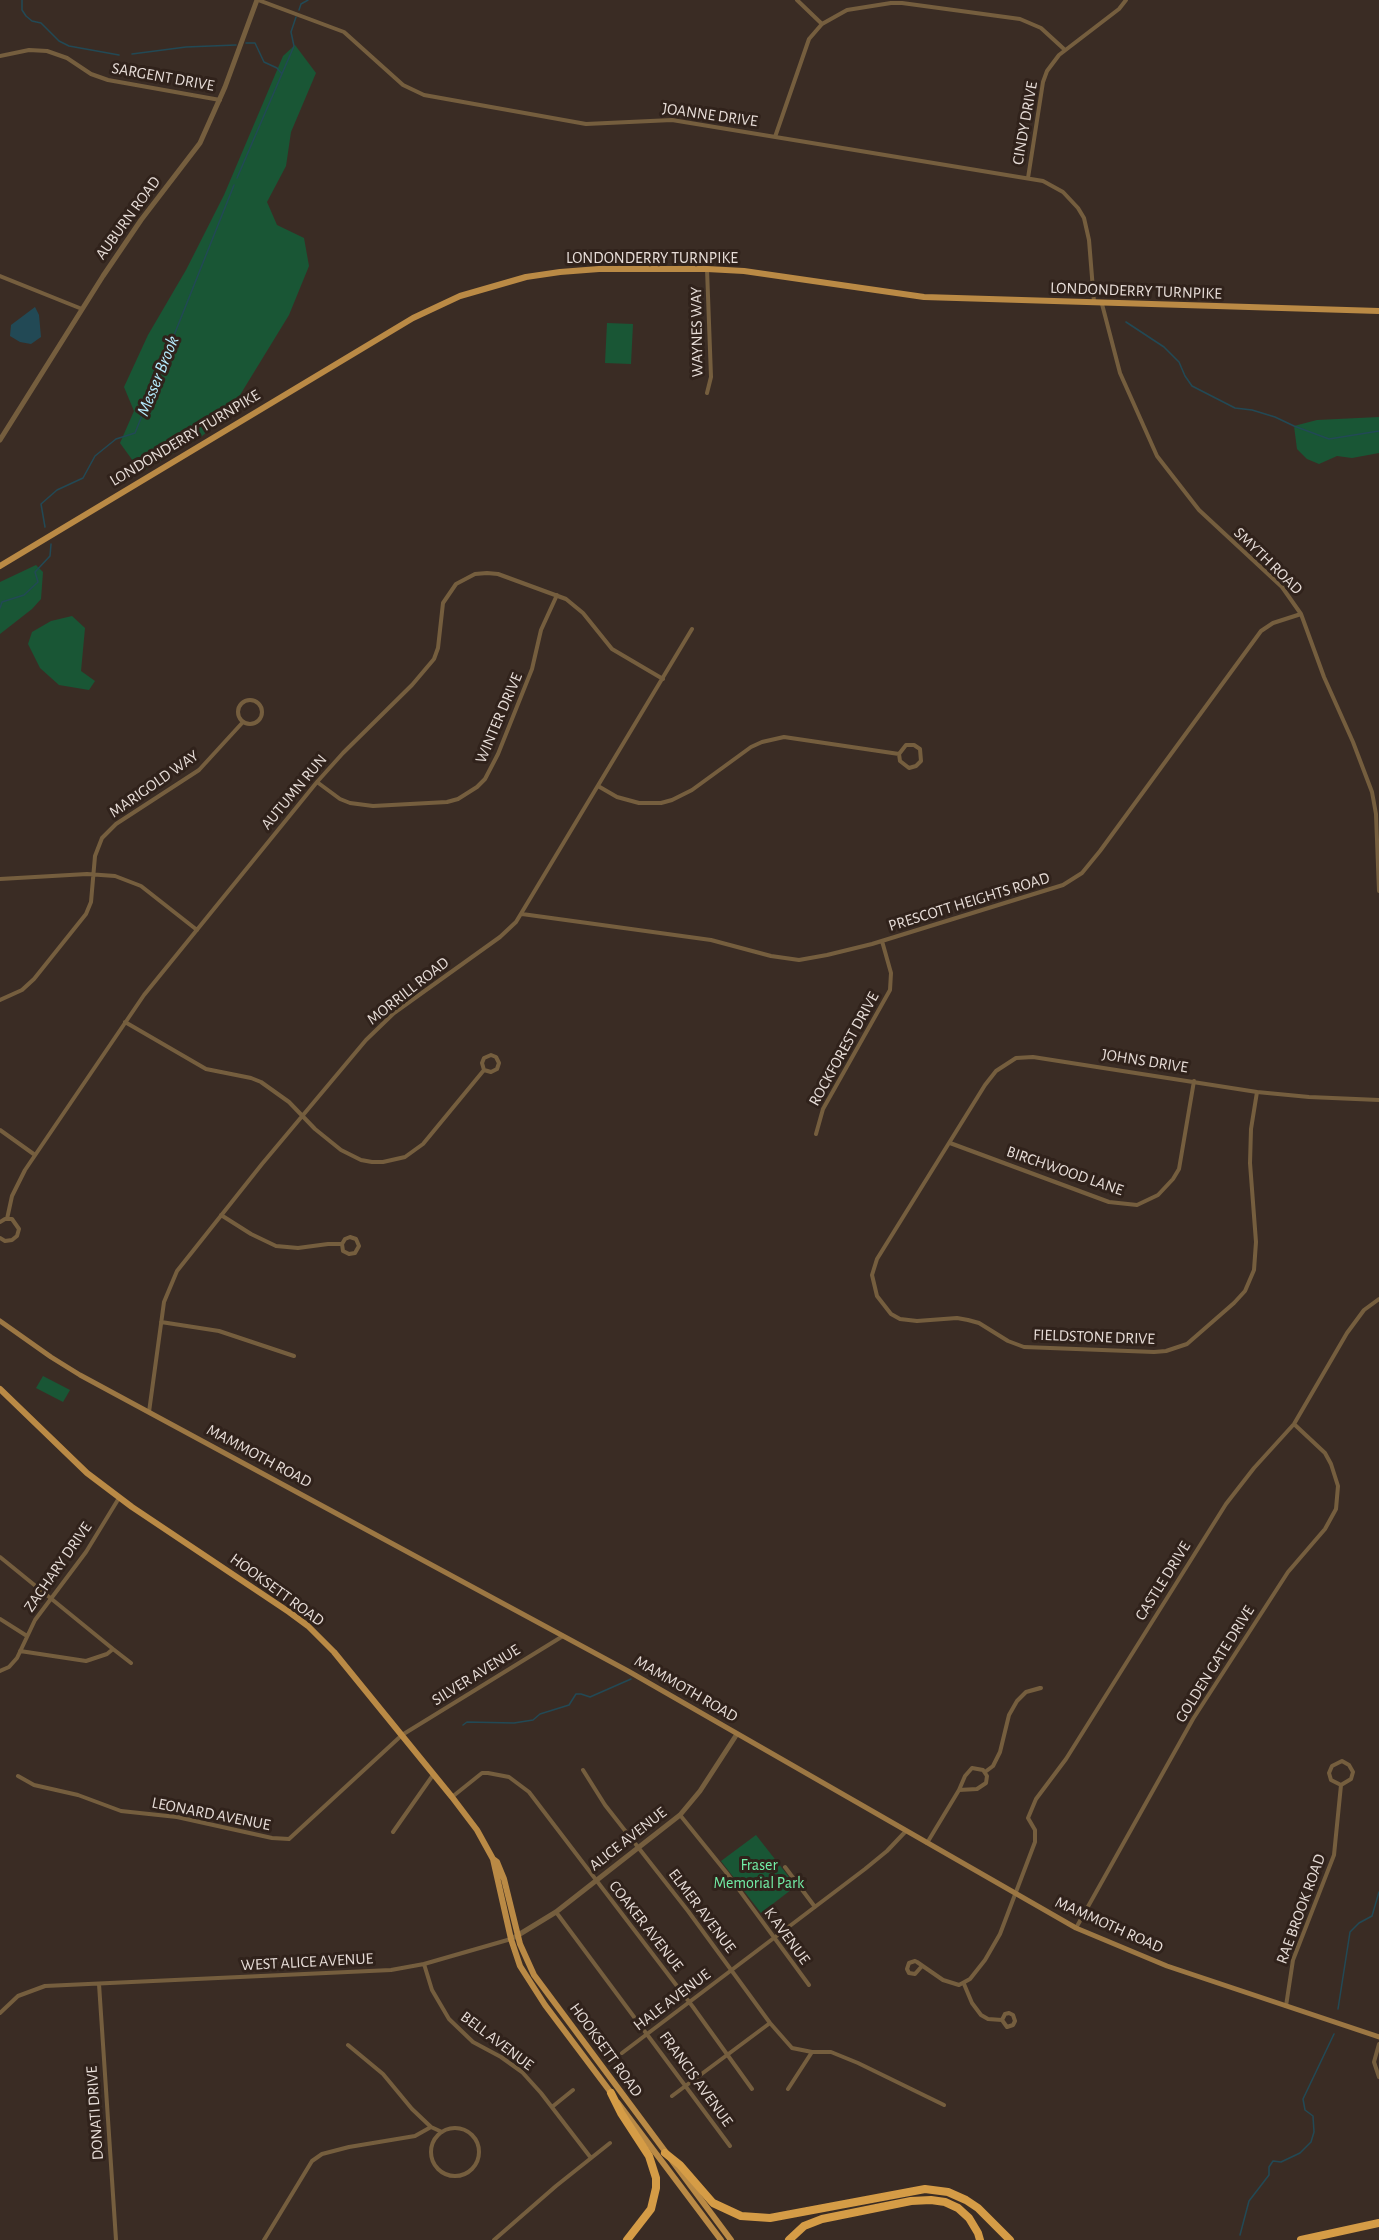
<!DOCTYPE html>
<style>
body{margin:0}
canvas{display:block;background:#3a2c24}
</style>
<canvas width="1379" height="2240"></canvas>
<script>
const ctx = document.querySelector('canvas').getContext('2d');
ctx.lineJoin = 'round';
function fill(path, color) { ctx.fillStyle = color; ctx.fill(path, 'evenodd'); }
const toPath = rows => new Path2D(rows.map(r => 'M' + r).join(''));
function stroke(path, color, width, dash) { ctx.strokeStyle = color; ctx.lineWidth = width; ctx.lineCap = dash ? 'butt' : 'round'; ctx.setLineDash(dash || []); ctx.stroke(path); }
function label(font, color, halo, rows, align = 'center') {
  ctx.font = font + ' "Alegreya Sans",sans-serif'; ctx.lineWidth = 6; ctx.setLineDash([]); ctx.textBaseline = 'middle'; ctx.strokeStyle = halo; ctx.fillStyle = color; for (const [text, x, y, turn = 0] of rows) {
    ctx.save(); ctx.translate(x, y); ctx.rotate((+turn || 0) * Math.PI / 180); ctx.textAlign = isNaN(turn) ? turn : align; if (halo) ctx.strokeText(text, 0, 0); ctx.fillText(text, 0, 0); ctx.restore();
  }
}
const green = toPath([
 [295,45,316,73,291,132,286,166,267,202,277,225,304,238,309,266,289,315,229,413,201,437,141,472,120,443,134,411,124,387,148,335,186,270,224,195,283,56],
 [607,323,633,324,631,364,605,363],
 [1379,417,1379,453,1352,458,1337,456,1319,464,1307,459,1297,449,1294,426,1317,420],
 [36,565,43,572,41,599,32,609,0,634,0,582],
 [72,616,85,628,81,671,95,681,89,690,59,685,40,668,28,644,32,632,51,621],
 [43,1376,70,1390,63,1402,36,1388],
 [756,1835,796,1886,761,1913,721,1861]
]);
const water = toPath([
 [35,307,39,315,41,337,31,344,20,342,10,336,11,325]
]);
const stream = toPath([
 [22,0,22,10,26,16,32,21,41,23,59,41,69,46,119,55],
 [299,10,301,4,308,0],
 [246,43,255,43,264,62,277,68,282,74],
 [132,54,186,47,236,45],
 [237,178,294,46,291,32,296,17],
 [1126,322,1164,347,1179,362,1185,376,1192,386,1235,408,1252,410,1275,417,1294,426,1329,439,1379,431],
 [45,527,41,504,57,490,83,478,95,456,116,439,135,433,234,185],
 [0,608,2,602,24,595,38,582,35,572,50,556,51,544],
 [463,1725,467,1722,514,1723,533,1720,540,1714,569,1705,576,1694,581,1694,590,1697,631,1679],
 [1338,2009,1350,1932,1359,1923,1372,1916,1379,1892],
 [1240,2235,1249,2201,1269,2175,1269,2167,1273,2161,1281,2162,1300,2153,1311,2142,1314,2132,1313,2116,1305,2110,1303,2099,1334,2034]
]);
const minor = toPath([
 [258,0,344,32,403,85,424,95,586,124,672,120,1043,181,1063,192,1078,208,1084,218,1089,240,1094,302],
 [797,0,822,24],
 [0,56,29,50,47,51,67,58,91,74,108,80,220,100],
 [775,137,809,39,822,24,847,10,891,3,902,3,1020,19,1041,28,1065,50],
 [1028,178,1043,82,1047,71,1059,55,1119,9,1126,0],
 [707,269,711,377,707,393],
 [0,276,82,309],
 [1102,304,1120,373,1157,456,1199,510,1282,587,1301,614,1324,677,1353,742,1372,792,1376,814,1379,891],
 '238 712a12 12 0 1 1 24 0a12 12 0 1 1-24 0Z',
 [317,782,340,799,350,803,373,806,447,802,458,799,477,787,485,779,498,754,532,669,541,630,557,595],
 [598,786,617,797,639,803,661,803,672,800,692,790,751,747,762,742,784,737,899,754,900,761,909,768,916,766,921,761,920,749,914,745,906,745,899,754],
 [0,879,87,874,115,876,141,886,197,930],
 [522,914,711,940,771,956,799,960,827,955,872,944,1063,885,1082,873,1100,851,1261,631,1273,623,1301,614],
 [0,1000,22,990,34,979,86,914,91,902,95,856,102,838,116,824,199,770,243,722],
 [125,1022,206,1069,251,1078,261,1082,289,1102,315,1129,341,1150,361,1160,372,1162,383,1162,405,1157,423,1144,484,1070,491,1072,497,1069,499,1063,496,1057,491,1055,484,1058,482,1063,484,1070],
 [1257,1092,1251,1129,1250,1163,1256,1242,1254,1270,1245,1291,1234,1303,1187,1344,1166,1351,1154,1352,1024,1347,1008,1341,979,1323,968,1320,957,1318,917,1321,900,1319,891,1314,877,1296,872,1275,877,1259,985,1085,996,1071,1016,1058,1033,1057,1257,1092,1309,1097,1379,1100],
 [0,1130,35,1155],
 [816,1134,823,1109,890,990,891,973,882,941],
 [950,1143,1109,1202,1137,1205,1158,1195,1173,1179,1179,1169,1194,1081],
 [221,1215,251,1234,276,1246,298,1248,328,1244,342,1244,345,1239,350,1237,356,1239,359,1246,355,1253,349,1254,343,1251,342,1244],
 [7,1219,12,1196,25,1170,144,995,317,782,343,753,412,685,434,659,438,648,443,603,456,584,475,574,487,573,498,574,566,599,583,613,612,649,663,679],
 [0,1222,5,1219,12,1219,19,1229,17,1236,12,1240,5,1241,0,1238],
 [161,1322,219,1331,294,1356],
 [149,1412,164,1302,177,1271,262,1164,366,1040,394,1013,500,937,516,922,692,629],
 [0,1557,113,1649,131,1663],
 [0,1619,27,1636],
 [20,1651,86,1661,107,1654,113,1649],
 [0,1671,9,1667,17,1658,35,1620,86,1552,119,1498],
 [972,1768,983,1770,987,1776,986,1783,977,1789,959,1790,965,1776,972,1768],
 [583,1770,605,1805,688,1911,770,2023,792,2048,812,2052,831,2052,858,2063,944,2105],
 [985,1772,993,1766,1000,1752,1009,1715,1017,1701,1026,1692,1040,1688,1041,1688,1026,1692],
 [18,1776,34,1785,78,1795,121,1811,177,1817,272,1838,289,1839,402,1735,563,1636],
 [452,1797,482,1773,488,1773,509,1777,529,1792,693,2007,752,2089],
 [680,1815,726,1872,809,1985],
 [393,1832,433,1775],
 [927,1843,959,1790],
 [785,1867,815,1907],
 [556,1912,730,2146],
 [1076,1928,1193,1719,1288,1572,1325,1529,1336,1509,1338,1486,1331,1464,1325,1453,1294,1424],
 [424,1964,432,1990,449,2019,473,2042,501,2057,522,2072,541,2093,591,2158],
 [922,1966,915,1974,909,1973,907,1969,909,1963,915,1961,917,1962,943,1980,959,1985,970,1979,985,1960,1000,1934,1035,1842,1035,1830,1028,1818,1036,1799,1066,1759,1226,1504,1254,1468,1294,1424,1347,1333,1364,1310,1379,1299],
 [99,1984,116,2240],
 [964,1984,972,2003,981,2015,988,2019,1002,2020,1007,2027,1013,2025,1015,2021,1013,2015,1009,2013,1005,2014,1002,2020],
 [1286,2006,1293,1960,1334,1855,1341,1785,1331,1780,1329,1773,1332,1766,1342,1761,1349,1765,1353,1772,1351,1779,1341,1785],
 [0,2013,18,1996,45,1986,391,1970,424,1964,511,1939],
 [1379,2044,1374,2062,1379,2077],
 [348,2045,383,2074,412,2109,431,2127],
 [622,2053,865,1869,887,1851,906,1831],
 [788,2089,812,2052],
 [672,2096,770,2023],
 [552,2107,573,2090],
 '431 2152a24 24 0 1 1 48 0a24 24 0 1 1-48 0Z',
 [264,2240,312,2161,322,2154,349,2147,415,2136,431,2127,442,2132],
 [494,2240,556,2186,610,2143]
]);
const tertiary = toPath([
 [0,440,103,276,141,220,200,143,225,87,257,0],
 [515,1937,556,1912,680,1815,700,1791,737,1734]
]);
const secondary = toPath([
 [0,1321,51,1357,80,1375,628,1671,1076,1928,1167,1966,1379,2037]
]);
const primary = toPath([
 [0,566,413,318,460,296,526,277,560,272,599,269,707,269,744,271,924,297,1379,311],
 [0,1389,87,1473,132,1507,289,1612,308,1626,334,1652,452,1797,477,1830,493,1859,497,1862,504,1879,520,1944,534,1975,731,2240],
 [493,1859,511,1939,520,1966,545,2005,612,2094],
 [618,2103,721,2240]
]);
const motorway = toPath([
 [611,2093,621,2113,649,2156,656,2178,656,2188,651,2209,627,2240],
 [665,2153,680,2165,713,2203,741,2216,770,2218,925,2189,948,2192,966,2200,978,2208,1010,2240],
 [789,2240,804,2226,822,2219,911,2201,931,2200,945,2202,958,2208,969,2218,978,2233,980,2240],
 [1301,2240,1379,2223]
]);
const streetNames = [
 ["SARGENT DRIVE",163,77,10],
 ["JOANNE DRIVE",710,115,8],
 ["CINDY DRIVE",1025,123,-80],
 ["AUBURN ROAD",128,218,-54],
 ["LONDONDERRY TURNPIKE",652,258],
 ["LONDONDERRY TURNPIKE",1136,291,2],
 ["WAYNES WAY",697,332,-91],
 ["LONDONDERRY TURNPIKE",185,438,-31],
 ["SMYTH ROAD",1268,561,44],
 ["WINTER DRIVE",499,718,-67],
 ["MARIGOLD WAY",154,784,-35],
 ["AUTUMN RUN",294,792,-50],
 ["PRESCOTT HEIGHTS ROAD",969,902,-17],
 ["MORRILL ROAD",408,991,-38],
 ["ROCKFOREST DRIVE",844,1049,-61],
 ["JOHNS DRIVE",1145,1061,9],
 ["BIRCHWOOD LANE",1065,1171,19],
 ["FIELDSTONE DRIVE",1094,1337,2],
 ["MAMMOTH ROAD",259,1456,28],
 ["ZACHARY DRIVE",58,1567,-55],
 ["CASTLE DRIVE",1163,1581,-58],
 ["HOOKSETT ROAD",277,1590,36],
 ["GOLDEN GATE DRIVE",1215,1664,-58],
 ["SILVER AVENUE",476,1675,-32],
 ["MAMMOTH ROAD",686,1689,30],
 ["LEONARD AVENUE",211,1814,11],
 ["ALICE AVENUE",628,1839,-38],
 ["RAE BROOK ROAD",1301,1909,-70],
 ["ELMER AVENUE",702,1911,53],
 ["MAMMOTH ROAD",1109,1925,24],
 ["COAKER AVENUE",646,1926,52],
 ["K AVENUE",787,1936,54],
 ["WEST ALICE AVENUE",307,1962,-3],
 ["HALE AVENUE",672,2000,-37],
 ["BELL AVENUE",497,2041,37],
 ["HOOKSETT ROAD",606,2050,54],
 ["FRANCIS AVENUE",696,2079,54],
 ["DONATI DRIVE",95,2113,-94]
];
const parkNames = [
 ["Fraser",759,1865],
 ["Memorial Park",759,1883]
];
const waterNames = [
 ["Messer Brook",158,376,-68]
];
fill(green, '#195635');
fill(water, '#224955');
stroke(stream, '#224955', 1.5);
stroke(minor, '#755e3e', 4);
stroke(tertiary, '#755e3e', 5);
stroke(secondary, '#9c7743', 5);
stroke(primary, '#ba8a45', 6);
stroke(motorway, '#d59c46', 8);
label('16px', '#e7ddd8', '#30221b', streetNames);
label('16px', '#72efa7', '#30221b', parkNames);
label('italic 18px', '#b5ebfe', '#30221b', waterNames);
</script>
